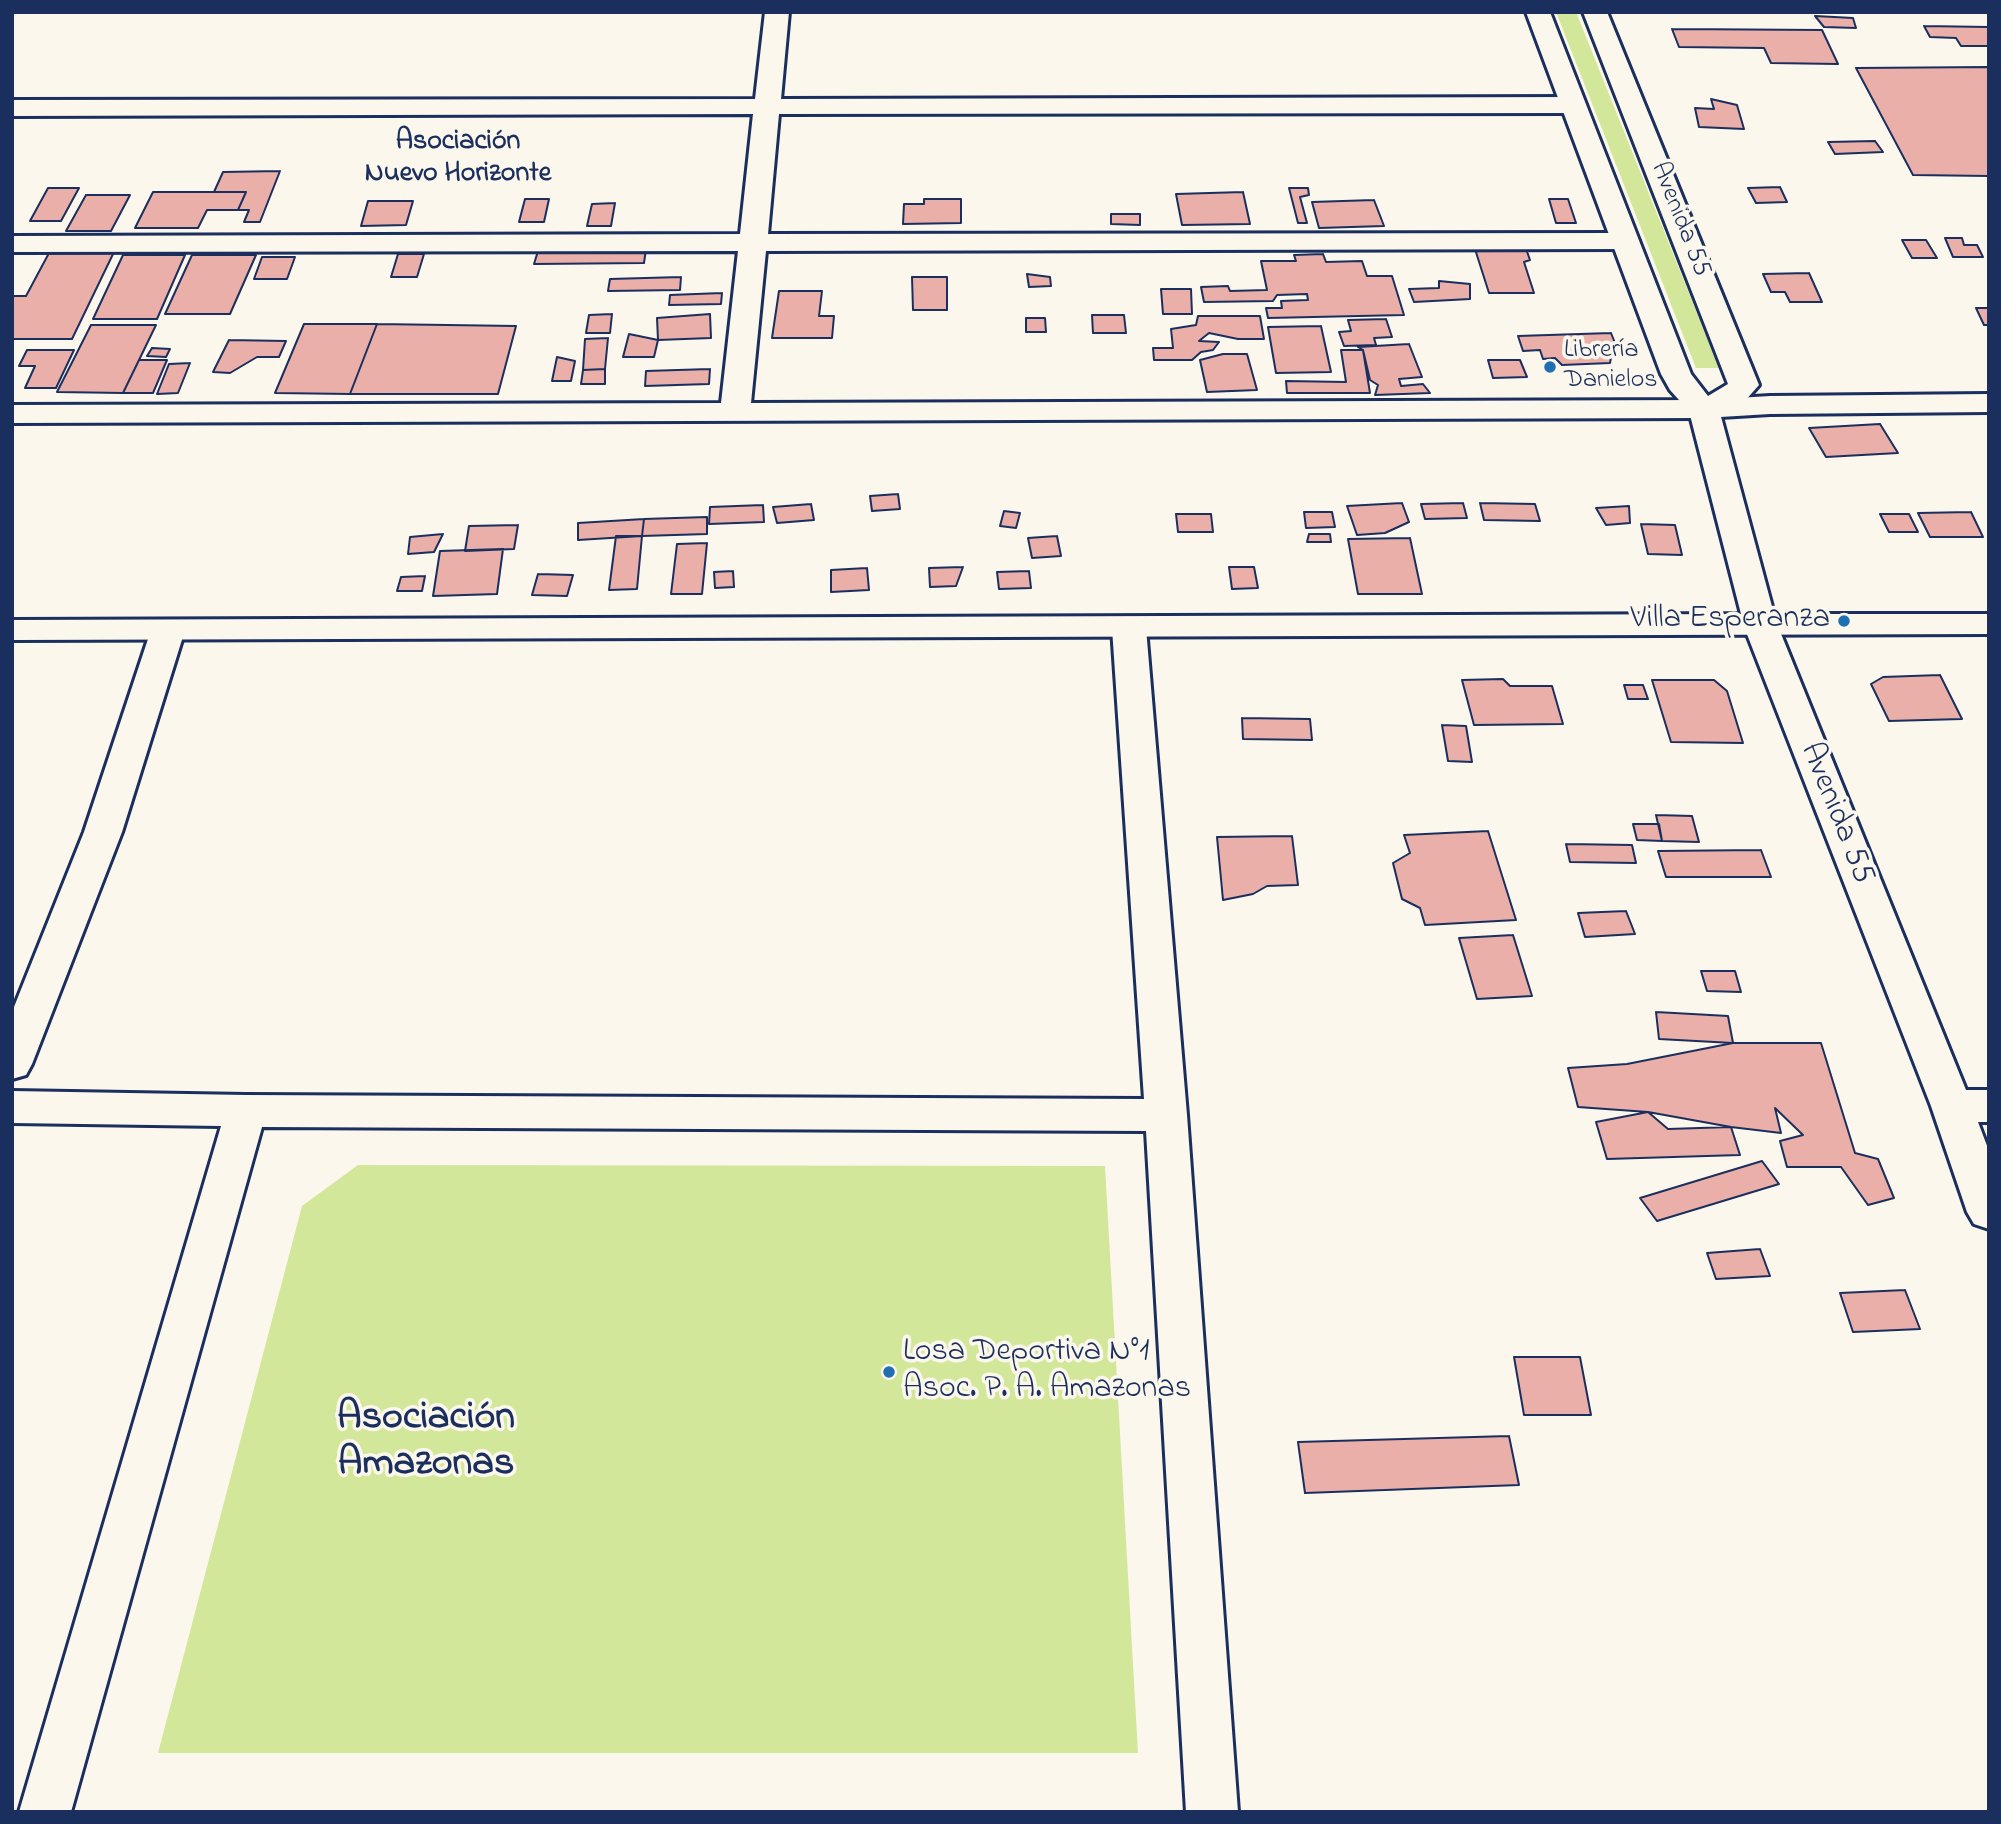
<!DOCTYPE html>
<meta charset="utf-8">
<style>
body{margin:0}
#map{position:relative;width:2001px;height:1824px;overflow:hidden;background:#fbf7ec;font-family:"Indie Flower",sans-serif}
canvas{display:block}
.frame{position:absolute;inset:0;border:14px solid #1b2f5e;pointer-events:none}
</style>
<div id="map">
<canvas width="2001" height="1824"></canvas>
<div class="frame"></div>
</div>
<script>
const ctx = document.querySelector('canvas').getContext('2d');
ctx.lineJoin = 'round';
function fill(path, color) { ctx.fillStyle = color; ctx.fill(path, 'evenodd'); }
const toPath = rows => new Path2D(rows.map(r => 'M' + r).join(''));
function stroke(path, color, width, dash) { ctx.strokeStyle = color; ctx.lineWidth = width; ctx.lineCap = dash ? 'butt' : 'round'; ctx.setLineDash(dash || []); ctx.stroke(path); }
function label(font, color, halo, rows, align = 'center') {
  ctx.font = font + ' "Indie Flower",sans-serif'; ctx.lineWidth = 7; ctx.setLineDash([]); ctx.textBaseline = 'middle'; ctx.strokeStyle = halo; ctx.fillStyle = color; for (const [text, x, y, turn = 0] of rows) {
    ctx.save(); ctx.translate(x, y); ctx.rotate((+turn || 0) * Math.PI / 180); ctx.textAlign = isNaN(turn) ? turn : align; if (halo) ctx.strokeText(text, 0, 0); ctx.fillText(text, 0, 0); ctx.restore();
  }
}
const green = toPath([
 [1556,12,1576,12,1719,368,1696,368],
 [358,1165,1105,1166,1138,1753,158,1753,302,1206]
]);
const building = toPath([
 [1815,16,1853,18,1856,28,1824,27,1815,16],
 [1924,26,1988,27,1989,46,1961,46,1956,38,1930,37,1924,26],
 [1672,29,1822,30,1838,64,1771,63,1764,48,1679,47,1672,29],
 [1989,67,1989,176,1913,175,1856,68,1989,67],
 [1711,99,1737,105,1744,129,1699,127,1695,108,1714,109,1711,99],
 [1875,141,1883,152,1835,154,1828,142,1875,141],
 [280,171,260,222,244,222,249,210,238,210,246,192,214,192,223,172,280,171],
 [1780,187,1787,202,1756,203,1748,188,1780,187],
 [48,188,79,188,61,221,30,221,48,188],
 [1289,188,1308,188,1309,195,1300,197,1307,223,1298,223,1289,188],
 [153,192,246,192,238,210,207,210,198,228,135,228,153,192],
 [1243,192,1250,224,1182,225,1176,194,1243,192],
 [86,195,130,195,111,231,66,231,86,195],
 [525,199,549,199,544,222,519,222,525,199],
 [924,199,961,199,961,223,903,224,904,204,924,204,924,199],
 [1549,199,1568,199,1576,223,1556,223,1549,199],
 [1374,200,1384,226,1319,228,1312,202,1374,200],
 [368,201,413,201,406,225,361,226,368,201],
 [615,203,611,226,587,226,592,204,615,203],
 [1111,214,1140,214,1140,225,1111,224,1111,214],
 [1945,238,1962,238,1964,245,1977,245,1983,257,1953,257,1945,238],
 [1902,240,1926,240,1937,258,1912,258,1902,240],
 [1474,246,1525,246,1530,260,1524,262,1534,293,1489,293,1474,246],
 [646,249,644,263,534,264,538,251,646,249],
 [114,252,72,339,12,339,12,296,26,296,49,253,114,252],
 [398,254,424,254,417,277,391,277,398,254],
 [1323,254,1326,262,1362,261,1367,276,1392,276,1404,315,1268,318,1266,308,1282,308,1281,301,1308,300,1307,294,1277,295,1273,301,1204,302,1201,287,1228,286,1230,291,1267,290,1261,261,1296,261,1294,255,1323,254],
 [123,255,185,255,157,319,93,319,123,255],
 [192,255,256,255,230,314,165,314,192,255],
 [262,257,295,257,287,279,254,279,262,257],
 [1809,273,1822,302,1790,302,1785,292,1771,292,1763,274,1809,273],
 [1027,274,1050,277,1051,286,1029,287,1027,274],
 [681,277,680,290,608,291,610,279,681,277],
 [912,277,947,277,947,310,913,310,912,277],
 [1439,281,1470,284,1470,299,1414,302,1409,289,1439,288,1439,281],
 [1161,289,1191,289,1192,314,1163,314,1161,289],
 [779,291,822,291,819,316,834,316,832,338,772,338,779,291],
 [722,293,721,304,669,305,670,295,722,293],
 [1976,308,1989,308,1989,325,1984,325,1976,308],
 [612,314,610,333,586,333,589,315,612,314],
 [710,314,711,338,658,340,657,318,710,314],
 [1092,315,1124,315,1126,333,1093,333,1092,315],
 [1198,316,1260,316,1264,339,1238,339,1209,333,1199,341,1219,342,1213,350,1201,352,1192,360,1154,360,1153,348,1173,348,1171,329,1196,325,1198,316],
 [1026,318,1045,318,1046,332,1026,332,1026,318],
 [1386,319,1392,337,1374,338,1376,345,1344,346,1339,332,1351,331,1348,320,1386,319],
 [304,324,377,324,350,394,275,393,304,324],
 [377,324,516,326,498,394,350,394,377,324],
 [91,325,156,325,123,393,57,392,91,325],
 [1321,326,1331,372,1276,373,1268,327,1321,326],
 [1611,333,1617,348,1601,349,1612,352,1610,363,1562,365,1555,358,1543,359,1540,350,1523,351,1518,336,1611,333],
 [629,334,658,340,654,357,623,357,629,334],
 [608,338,605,369,583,370,585,339,608,338],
 [229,340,286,341,279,357,257,357,230,373,213,372,229,340],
 [1409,344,1422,377,1399,379,1401,386,1423,384,1430,393,1375,395,1378,385,1370,380,1363,350,1358,347,1409,344],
 [152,348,170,349,166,357,147,356,152,348],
 [27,350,74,350,56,388,25,388,35,366,19,366,27,350],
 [1341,350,1363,350,1370,393,1287,393,1286,381,1346,382,1341,350],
 [1223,354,1247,354,1257,390,1207,392,1200,360,1223,354],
 [557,357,575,361,571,381,552,381,557,357],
 [139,360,167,360,153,393,123,393,139,360],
 [1488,360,1520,360,1527,377,1493,378,1488,360],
 [190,363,178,393,157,394,169,364,190,363],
 [605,369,605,384,581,384,583,370,605,369],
 [710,369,709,384,645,386,646,371,710,369],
 [1880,424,1898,453,1826,457,1809,428,1880,424],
 [898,494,900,509,872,511,870,496,898,494],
 [1402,503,1409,522,1385,533,1357,535,1347,506,1402,503],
 [1463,503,1467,518,1425,519,1421,504,1463,503],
 [1480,503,1535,504,1540,521,1484,520,1480,503],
 [811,504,814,520,777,523,773,507,811,504],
 [763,505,764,522,709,524,710,507,763,505],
 [1629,506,1630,523,1606,525,1596,508,1629,506],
 [1004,511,1020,513,1016,528,1000,526,1004,511],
 [1304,512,1332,512,1335,527,1306,528,1304,512],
 [1971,512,1983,537,1930,537,1918,513,1971,512],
 [1176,514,1211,514,1213,532,1178,532,1176,514],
 [1880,514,1909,514,1918,532,1889,532,1880,514],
 [707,517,707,534,642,536,644,519,707,517],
 [644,519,642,536,578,540,578,523,644,519],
 [1641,524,1675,525,1682,555,1648,554,1641,524],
 [518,525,514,549,465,551,469,526,518,525],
 [443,534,434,552,408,554,410,537,443,534],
 [1309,534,1330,534,1331,542,1307,542,1309,534],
 [616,536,642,536,637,589,609,590,616,536],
 [1057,536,1061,556,1032,558,1028,538,1057,536],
 [1410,538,1422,594,1358,594,1348,539,1410,538],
 [707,543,702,594,671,594,677,544,707,543],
 [503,549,497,594,433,596,440,551,503,549],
 [963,567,956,586,930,587,929,568,963,567],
 [1229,567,1254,567,1258,588,1232,589,1229,567],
 [867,568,869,590,831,592,831,570,867,568],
 [733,571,734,587,715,588,714,572,733,571],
 [1029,571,1031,588,999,589,997,572,1029,571],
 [538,574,573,575,567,596,532,595,538,574],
 [425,576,422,591,397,591,401,577,425,576],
 [1940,675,1962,719,1889,721,1871,684,1883,677,1940,675],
 [1503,679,1510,686,1552,686,1563,724,1474,725,1462,680,1503,679],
 [1652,680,1714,680,1727,691,1743,743,1671,742,1652,680],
 [1624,685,1643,685,1648,699,1628,699,1624,685],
 [1242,718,1310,719,1312,740,1243,739,1242,718],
 [1442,725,1466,726,1472,762,1448,761,1442,725],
 [1656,815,1692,816,1699,842,1662,841,1656,815],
 [1633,824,1659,824,1662,841,1637,840,1633,824],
 [1488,831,1516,920,1425,925,1420,908,1402,899,1393,863,1410,853,1404,835,1488,831],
 [1292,836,1298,885,1267,886,1253,894,1223,900,1217,837,1292,836],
 [1566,844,1632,845,1636,863,1570,862,1566,844],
 [1761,850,1771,877,1666,877,1658,851,1761,850],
 [1626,911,1635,934,1585,937,1578,913,1626,911],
 [1513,935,1532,996,1477,999,1459,938,1513,935],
 [1701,971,1735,971,1741,992,1707,991,1701,971],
 [1656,1012,1728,1016,1733,1043,1659,1039,1656,1012],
 [1733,1043,1821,1043,1855,1153,1878,1159,1894,1198,1868,1205,1841,1167,1787,1167,1780,1141,1803,1135,1775,1108,1781,1133,1731,1127,1648,1112,1578,1107,1568,1068,1627,1064,1733,1043],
 [1648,1112,1668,1129,1731,1127,1740,1155,1607,1159,1596,1122,1648,1112],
 [1762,1161,1779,1184,1657,1221,1640,1198,1762,1161],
 [1760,1249,1770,1276,1716,1279,1707,1253,1760,1249],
 [1905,1290,1920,1329,1853,1332,1840,1293,1905,1290],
 [1514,1357,1580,1357,1591,1415,1524,1415,1514,1357],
 [1509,1436,1519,1485,1305,1493,1298,1442,1509,1436]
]);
const minor = toPath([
 [765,12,789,12,781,99,1573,97,1582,100,1586,105,1582,110,1573,113,779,114,768,234,1625,233,1635,235,1639,241,1635,247,1625,249,766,251,751,403,1704,400,1770,396,1989,394,1989,412,1770,414,1704,418,12,423,12,405,721,403,738,251,12,252,12,236,740,234,753,114,12,116,12,100,755,99,765,12],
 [1760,614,1772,617,1777,624,1966,1090,1989,1090,1989,1122,1978,1122,1989,1151,1989,1229,1974,1224,1967,1212,1931,1106,1743,624,1748,617,1760,614],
 [1129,618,1141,621,1146,628,1187,1115,1238,1812,1186,1812,1146,1131,262,1127,71,1812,19,1812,221,1126,12,1123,12,1091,246,1095,1144,1099,1112,628,1117,621,1129,618],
 [168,620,180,623,185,630,122,832,32,1064,26,1075,12,1079,12,1012,84,832,151,630,156,623,168,620]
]);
const tertiary = toPath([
 [1526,12,1550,12,1691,374,1708,396,1728,384,1583,12,1607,12,1759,385,1744,402,1720,413,1774,614,1989,614,1989,634,12,640,12,620,1741,614,1689,411,1670,390,1661,374,1526,12]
]);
const markers = [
 [1550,367,7,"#1f6fb2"],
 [1844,621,7,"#1f6fb2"],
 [889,1372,7,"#1f6fb2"]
];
const farStreetnames = [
 ["Avenida 55",1679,220,68]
];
const farPoinames = [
 ["Librería",1564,352],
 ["Danielos",1564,382]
];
const farNeighbourhoodnames = [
 ["Asociación",458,143],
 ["Nuevo Horizonte",458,175]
];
const poiNames = [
 ["Villa Esperanza",1830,621],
 ["Losa Deportiva N°1",903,1354,"left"],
 ["Asoc. P. A. Amazonas",903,1391,"left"]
];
const streetNames = [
 ["Avenida 55",1835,814,68]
];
const nearNeighbourhoodnames = [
 ["Asociación",426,1420],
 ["Amazonas",426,1466]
];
fill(green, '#d3e79b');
fill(building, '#eaafa9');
stroke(building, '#1b2f5e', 2);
stroke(minor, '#1b2f5e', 6);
stroke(tertiary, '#1b2f5e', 6);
fill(minor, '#fbf7ec');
fill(tertiary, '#fbf7ec');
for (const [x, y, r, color] of markers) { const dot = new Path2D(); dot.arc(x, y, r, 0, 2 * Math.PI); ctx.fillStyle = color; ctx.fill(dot); stroke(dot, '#fbf7ec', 2.5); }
label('26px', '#1b2f5e', '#fbf7ec', farStreetnames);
label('26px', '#1b2f5e', '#fbf7ec', farPoinames, 'left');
label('bold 28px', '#1b2f5e', '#fbf7ec', farNeighbourhoodnames);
label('32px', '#1b2f5e', '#fbf7ec', poiNames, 'right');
label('32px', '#1b2f5e', '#fbf7ec', streetNames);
label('bold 40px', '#1b2f5e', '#fbf7ec', nearNeighbourhoodnames);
</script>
